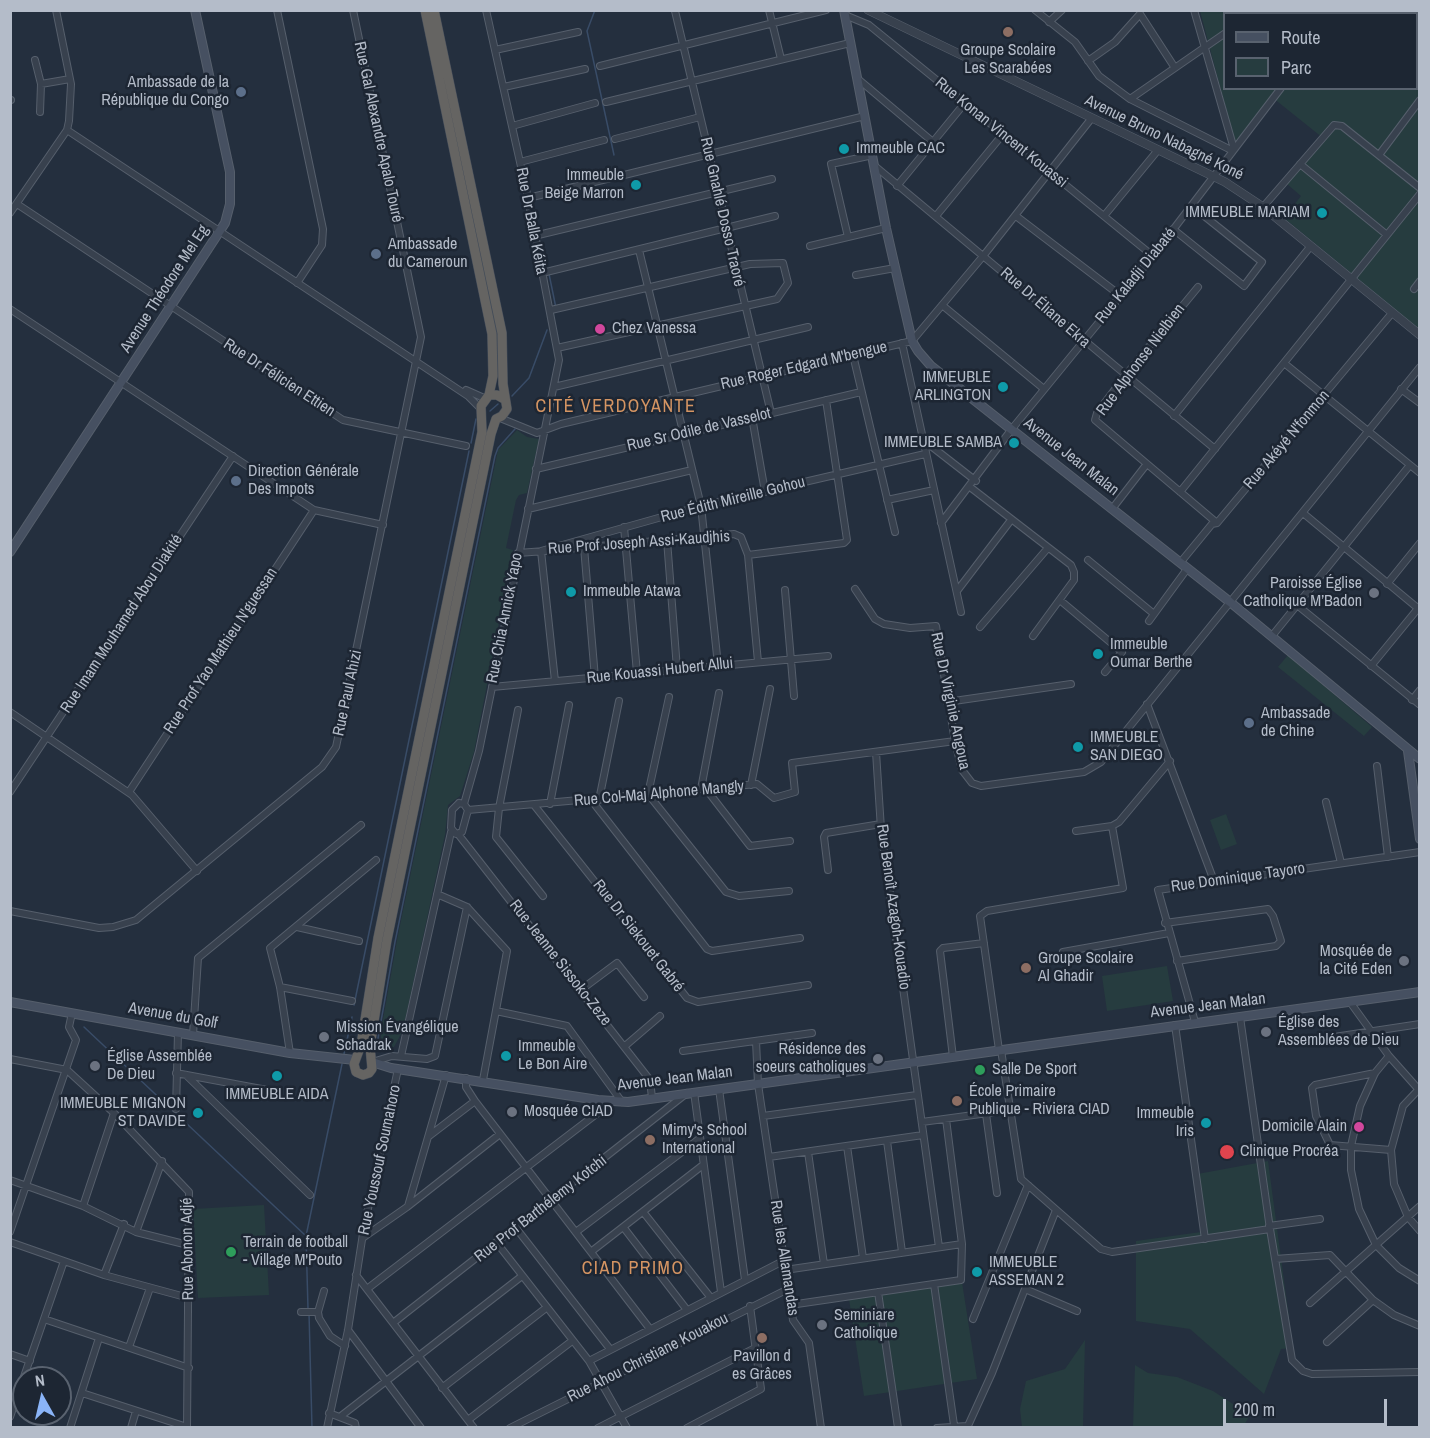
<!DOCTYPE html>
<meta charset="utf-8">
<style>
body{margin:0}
#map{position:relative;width:1430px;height:1438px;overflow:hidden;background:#242f3e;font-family:"Archivo Narrow",sans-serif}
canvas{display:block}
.frame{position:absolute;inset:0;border:12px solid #b4bcc9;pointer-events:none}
.legend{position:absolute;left:1223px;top:12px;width:195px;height:78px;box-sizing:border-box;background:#1d2633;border:2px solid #59626f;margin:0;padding:8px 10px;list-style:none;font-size:18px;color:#b4bcc9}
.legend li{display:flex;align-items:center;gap:12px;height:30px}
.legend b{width:30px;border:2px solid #59626f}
.north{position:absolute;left:12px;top:1366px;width:60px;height:60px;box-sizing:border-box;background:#1d2633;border:2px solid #59626f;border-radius:50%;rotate:352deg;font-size:16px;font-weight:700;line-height:24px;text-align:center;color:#b4bcc9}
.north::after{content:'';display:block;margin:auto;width:21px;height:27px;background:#8ab4f8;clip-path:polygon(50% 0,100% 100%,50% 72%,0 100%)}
.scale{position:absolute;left:1223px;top:1399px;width:164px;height:27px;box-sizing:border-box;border:3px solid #b4bcc9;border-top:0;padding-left:8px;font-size:18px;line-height:21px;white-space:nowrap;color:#b4bcc9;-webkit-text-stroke:4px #1d2633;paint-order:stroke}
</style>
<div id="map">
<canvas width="1430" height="1438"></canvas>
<div class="frame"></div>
<ul class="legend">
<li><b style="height:8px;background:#465061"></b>Route</li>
<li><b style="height:16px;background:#263c3f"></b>Parc</li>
</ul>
<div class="north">N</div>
<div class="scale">200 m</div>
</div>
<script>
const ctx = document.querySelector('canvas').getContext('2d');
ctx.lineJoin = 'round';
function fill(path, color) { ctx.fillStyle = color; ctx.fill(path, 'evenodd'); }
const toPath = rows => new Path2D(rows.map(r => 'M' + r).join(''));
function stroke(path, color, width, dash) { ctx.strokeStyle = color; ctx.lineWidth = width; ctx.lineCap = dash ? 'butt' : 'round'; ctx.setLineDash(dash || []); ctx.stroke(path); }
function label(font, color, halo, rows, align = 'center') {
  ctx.font = font + ' "Archivo Narrow",sans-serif'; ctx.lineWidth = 5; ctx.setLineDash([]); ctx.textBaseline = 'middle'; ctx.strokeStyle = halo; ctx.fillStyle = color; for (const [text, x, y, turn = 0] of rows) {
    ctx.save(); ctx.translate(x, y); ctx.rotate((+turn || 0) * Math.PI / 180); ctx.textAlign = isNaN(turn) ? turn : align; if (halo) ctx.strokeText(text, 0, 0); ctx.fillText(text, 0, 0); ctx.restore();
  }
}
const green = toPath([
 [1200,11,1419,11,1419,329,1284,218,1301,196,1287,184,1323,138,1273,98,1236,147],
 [1224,14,1416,14,1416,88,1224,88],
 [517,430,527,437,539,439,527,493,519,495,516,500,506,548,513,550,474,752,460,796,448,805,445,835,403,1030,394,1047,381,1048,381,1031,398,935,498,450],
 [1288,655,1372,727,1364,736,1278,667],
 [1226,814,1237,844,1221,850,1210,820],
 [1167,966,1173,1001,1107,1011,1102,976],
 [1268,1161,1293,1348,1281,1349,1264,1394,1190,1329,1136,1321,1136,1241,1201,1232,1192,1175],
 [264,1205,269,1295,198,1298,193,1209],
 [962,1282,977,1379,864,1396,849,1299],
 [1085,1340,1083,1427,1022,1427,1020,1409,1026,1381,1065,1369],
 [1135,1365,1148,1373,1177,1377,1213,1391,1250,1415,1243,1427,1133,1427]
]);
const stream = toPath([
 [595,10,587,31,614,155],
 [549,274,556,308],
 [512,396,529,378,547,330],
 [490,411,498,404],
 [471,443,476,419],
 [354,1005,469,451],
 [84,1027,306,1236],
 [377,1044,395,942,495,456,498,448,515,429],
 [344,1054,352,1017],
 [308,1309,306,1236,342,1064],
 [309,1313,312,1428]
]);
const minor = toPath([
 [277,10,323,229,322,245,297,283],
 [769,10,781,59],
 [1035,10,1075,42,1099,76,1130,99,1233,151],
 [1194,10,1234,149],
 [1370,10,1372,14],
 [1419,10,1420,13],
 [675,11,771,413],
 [1337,14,1339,10],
 [845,15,869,25,1153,256],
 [1049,22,1062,10],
 [1416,49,1420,47],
 [495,50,578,32],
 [35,60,41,84,40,112],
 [1088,61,1115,42,1140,14,1175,68],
 [600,66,826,10],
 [858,79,933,142],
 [41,84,70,79],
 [504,87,585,69],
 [1130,99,1224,34],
 [10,100,11,100],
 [606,102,850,43],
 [512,126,595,103],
 [67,130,468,396,481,409],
 [615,139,700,117],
 [1379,155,1420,100],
 [520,162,604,140],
 [1300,164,1387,235],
 [876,167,1215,449],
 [620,176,865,116],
 [897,186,964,104],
 [528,198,615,177],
 [17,204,343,420,466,446],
 [1263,207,1334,125,1342,126,1420,188],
 [10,213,67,130,69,121,71,84,56,10],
 [936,216,1003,134],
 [1016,216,1121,296],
 [1104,216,1158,150],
 [1173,229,1244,286,1262,262,1203,215],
 [534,236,772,179],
 [848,237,831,164,873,155],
 [810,246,886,228],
 [639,250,701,506,718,665],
 [542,273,775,216],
 [856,275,895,268],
 [1198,287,1125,376,1097,413,1095,420,1217,523],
 [1414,289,1420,281],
 [942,305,1044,389],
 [10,309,314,510,383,525],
 [551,310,750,264,783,263,788,283,777,299,557,348],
 [902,343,961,612],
 [853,355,895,532],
 [1284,363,1420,473],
 [554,387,808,327],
 [1401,389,1420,403],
 [466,390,484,398],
 [1174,416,1310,247],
 [752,417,765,492],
 [500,418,537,433,561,424,912,341,984,255,1091,119],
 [922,439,976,481],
 [536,469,861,392],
 [970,487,1071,565,1074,572,1074,580,1033,636],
 [1180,492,1420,194],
 [887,500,934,490],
 [528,509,692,470],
 [1112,509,1146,465],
 [1303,513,1420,610],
 [941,523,1011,430,1153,256,1281,88],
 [624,527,637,673],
 [667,540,677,669],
 [584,547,595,678],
 [555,550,734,534,741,537,748,555,758,662],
 [518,553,545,551],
 [748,555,844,543,847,540,826,400],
 [1088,560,1154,614],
 [1180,563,1212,524,1217,523,1392,313],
 [1387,584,1420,543],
 [855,589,875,619,884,624,910,628,936,626,955,741,962,770,972,783,981,786,1084,772,1101,762,1420,367],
 [785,590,794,696],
 [957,591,1011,520],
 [1061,601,1122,652,1105,672],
 [1297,605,1420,705],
 [1149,621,1187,569],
 [980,627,1047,549],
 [1272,636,1410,465],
 [1371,666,1420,606],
 [555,681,541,551,701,506,925,454],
 [492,687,828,656],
 [669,697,648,794,726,892,739,896,789,891],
 [1412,700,1420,690],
 [947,702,1071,684],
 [1147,704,1214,881],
 [518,710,499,808,496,837,543,896],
 [10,712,132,795,197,871],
 [876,752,881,829,939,1247],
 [1377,766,1388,857],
 [751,785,770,689],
 [701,789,719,693],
 [706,789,750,846,790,841],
 [10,792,233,456],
 [129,792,314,510],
 [599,800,619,701],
 [592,801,707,949,712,951,800,938],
 [1326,802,1341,863],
 [459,803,464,804,468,810,462,832,456,834,451,828,452,810,459,803],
 [464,804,479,751,559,360,528,198,486,10],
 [550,804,569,705],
 [534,805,687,998,698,1002,808,985],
 [468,810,757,784,774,798,795,792,792,763,955,741],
 [1076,831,1112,826,1119,822,1170,761],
 [458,834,650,1080,652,1098],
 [828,870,824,837,826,833,881,824],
 [437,894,467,907,507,951,483,1080],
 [10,911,99,928,113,927,136,920,322,767,336,747,421,337,353,10],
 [1165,923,1268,909,1273,916,1281,941,1276,946,1177,961],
 [297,927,359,941],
 [1063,952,1169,933],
 [280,987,352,1001],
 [582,989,617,963,644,997],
 [1350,1002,1389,1056,1420,1091],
 [496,1011,567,1026,622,1102],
 [1240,1017,1270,1229,1292,1360,1303,1371,1312,1374,1420,1372],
 [1195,1022,1158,890,1420,852],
 [1175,1025,1205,1239],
 [193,1035,198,958,361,825],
 [756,1041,758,1084,793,1320,809,1343,821,1428],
 [1301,1042,1420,1024],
 [625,1046,660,1016],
 [999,1050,980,916,987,911,1123,888,1112,826],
 [1001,1050,1021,1179,1101,1249,1112,1252,1270,1229],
 [683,1051,812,1033],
 [290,1053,280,987,270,948,376,860],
 [401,1056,451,832],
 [1389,1056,1375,1073,1360,1106,1351,1146,1351,1170,1359,1209,1376,1245,1399,1268,1420,1281],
 [953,1057,940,951,943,948,984,943],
 [10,1059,67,1070,114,1113,189,1192,187,1428],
 [372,1062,392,1056,427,1059,435,1056,467,907],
 [176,1073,267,1090],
 [1375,1073,1315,1085,1312,1088,1316,1116,1330,1145,1391,1150],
 [186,1075,310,1195],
 [466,1078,466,1087,475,1101,650,1329],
 [1420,1088,1403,1106,1391,1150,1394,1184,1408,1217,1420,1231],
 [719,1089,745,1280],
 [694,1092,721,1292],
 [176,1109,178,1033],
 [986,1114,997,1193],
 [763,1116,917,1095],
 [922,1122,1010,1110],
 [429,1136,475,1101],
 [887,1141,902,1252],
 [847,1146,863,1258],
 [808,1152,824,1264],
 [769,1157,923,1135],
 [10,1180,83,1206,136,1232,188,1245],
 [83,1206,114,1113],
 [408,1206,446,1075],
 [644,1213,711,1298],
 [1269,1226,1320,1219],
 [516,1228,610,1349],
 [624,1228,687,1310],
 [10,1232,76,1040,69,1027,72,1013],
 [136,1232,162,1161],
 [576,1232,699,1139],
 [364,1237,407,1207,500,1134],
 [10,1242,104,1275,189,1298],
 [497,1243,589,1361,627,1428],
 [592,1251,703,1165],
 [1275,1259,1330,1255,1373,1300,1394,1315,1420,1326],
 [785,1270,962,1244],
 [104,1275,124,1224],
 [356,1275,474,1428],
 [934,1284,954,1425],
 [367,1289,612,1102],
 [1025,1289,1077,1311],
 [324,1291,318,1312,319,1318,330,1336,345,1346],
 [878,1292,898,1428],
 [1310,1303,1420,1206],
 [790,1305,961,1280,962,1244,946,1119],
 [301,1312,318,1312],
 [44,1319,189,1368],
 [973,1319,1028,1185],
 [393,1323,687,1093],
 [348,1330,421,1428],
 [1327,1342,1373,1300],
 [129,1347,150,1288],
 [10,1354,30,1361],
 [589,1361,783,1261],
 [442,1388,546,1308],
 [82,1393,187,1427],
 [329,1413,355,1423,356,1428],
 [341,1416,522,1276],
 [10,1417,64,1261],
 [468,1420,572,1341],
 [70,1428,99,1338],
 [131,1428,136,1411],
 [327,1428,348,1330,364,1227,398,1069],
 [510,1428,788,1289],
 [598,1428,755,1348],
 [687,1428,761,1389,750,1306],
 [937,1428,967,1426],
 [967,1428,992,1373,1056,1210]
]);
const tertiary = toPath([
 [868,10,1225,182,1263,207,1420,335]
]);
const secondary = toPath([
 [844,10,886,228,912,341,918,351,931,366,1230,602,1420,759],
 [10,552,225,223,230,204,230,172,195,10],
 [1408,751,1420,839],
 [10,1002,290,1053,355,1060],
 [372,1062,391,1068,598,1100,628,1102,1420,992]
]);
const trunk = toPath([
 [425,10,492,334,493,376,489,395],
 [434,10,502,333,503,384,507,409,502,416,496,419,491,434,387,940,370,1046,372,1069,369,1073,363,1075,356,1072,354,1064,361,1045,378,938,482,432,481,406,489,395,497,395,504,399]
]);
const markers = [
 [1008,32,6,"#8d6e63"],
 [241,92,6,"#5c6f8a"],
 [844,149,6,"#0f9aa8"],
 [636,185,6,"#0f9aa8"],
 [1322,213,6,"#0f9aa8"],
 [376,254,6,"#5c6f8a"],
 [600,329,6,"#d1479c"],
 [1003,387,6,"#0f9aa8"],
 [1014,443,6,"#0f9aa8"],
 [236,481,6,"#5c6f8a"],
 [571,592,6,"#0f9aa8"],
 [1374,593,6,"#6b7280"],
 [1098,654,6,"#0f9aa8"],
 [1249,723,6,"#5c6f8a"],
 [1078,747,6,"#0f9aa8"],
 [1404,961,6,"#6b7280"],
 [1026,968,6,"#8d6e63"],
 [1266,1032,6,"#6b7280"],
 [324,1037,6,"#6b7280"],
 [506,1056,6,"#0f9aa8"],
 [878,1059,6,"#6b7280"],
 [95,1066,6,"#6b7280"],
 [980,1070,6,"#2e9e5b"],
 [277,1076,6,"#0f9aa8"],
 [957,1101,6,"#8d6e63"],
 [512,1112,6,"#6b7280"],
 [198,1113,6,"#0f9aa8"],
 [1206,1123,6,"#0f9aa8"],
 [1359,1127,6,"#d1479c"],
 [650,1140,6,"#8d6e63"],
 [1227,1152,8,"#e0444e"],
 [231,1252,6,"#2e9e5b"],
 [977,1272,6,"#0f9aa8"],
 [822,1325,6,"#6b7280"],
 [762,1338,6,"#8d6e63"]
];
const poiNames = [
 ["Groupe Scolaire",1008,51,"center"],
 ["Les Scarabées",1008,69,"center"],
 ["Ambassade de la",229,83,"right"],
 ["République du Congo",229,101,"right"],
 ["Immeuble CAC",856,149],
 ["Immeuble",624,176,"right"],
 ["Beige Marron",624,194,"right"],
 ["IMMEUBLE MARIAM",1310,213,"right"],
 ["Ambassade",388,245],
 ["du Cameroun",388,263],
 ["Chez Vanessa",612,329],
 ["IMMEUBLE",991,378,"right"],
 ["ARLINGTON",991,396,"right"],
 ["IMMEUBLE SAMBA",1002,443,"right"],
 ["Direction Générale",248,472],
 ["Des Impots",248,490],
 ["Paroisse Église",1362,584,"right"],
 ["Catholique M’Badon",1362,602,"right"],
 ["Immeuble Atawa",583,592],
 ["Immeuble",1110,645],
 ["Oumar Berthe",1110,663],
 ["Ambassade",1261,714],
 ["de Chine",1261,732],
 ["IMMEUBLE",1090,738],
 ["SAN DIEGO",1090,756],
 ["Mosquée de",1392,952,"right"],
 ["la Cité Eden",1392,970,"right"],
 ["Groupe Scolaire",1038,959],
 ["Al Ghadir",1038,977],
 ["Église des",1278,1023],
 ["Assemblées de Dieu",1278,1041],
 ["Mission Évangélique",336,1028],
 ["Schadrak",336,1046],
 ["Immeuble",518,1047],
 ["Le Bon Aire",518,1065],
 ["Résidence des",866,1050,"right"],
 ["soeurs catholiques",866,1068,"right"],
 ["Église Assemblée",107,1057],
 ["De Dieu",107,1075],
 ["Salle De Sport",992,1070],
 ["École Primaire",969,1092],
 ["Publique - Riviera CIAD",969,1110],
 ["IMMEUBLE AIDA",277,1095,"center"],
 ["IMMEUBLE MIGNON",186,1104,"right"],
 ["ST DAVIDE",186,1122,"right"],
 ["Mosquée CIAD",524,1112],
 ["Immeuble",1194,1114,"right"],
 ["Iris",1194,1132,"right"],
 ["Domicile Alain",1347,1127,"right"],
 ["Mimy's School",662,1131],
 ["International",662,1149],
 ["Clinique Procréa",1240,1152],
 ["Terrain de football",243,1243],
 ["- Village M'Pouto",243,1261],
 ["IMMEUBLE",989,1263],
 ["ASSEMAN 2",989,1281],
 ["Seminiare",834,1316],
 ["Catholique",834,1334],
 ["Pavillon d",762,1357,"center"],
 ["es Grâces",762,1375,"center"]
];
const streetNames = [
 ["Rue Gal Alexandre Apalo Touré",378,132,78],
 ["Rue Konan Vincent Kouassi",1001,133,39],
 ["Avenue Bruno Nabagné Koné",1164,138,26],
 ["Rue Gnahlé Dosso Traoré",722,212,77],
 ["Rue Dr Balla Kéita",531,221,79],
 ["Rue Kaladji Diabaté",1136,276,-51],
 ["Avenue Théodore Mel Eg",165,289,-57],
 ["Rue Dr Éliane Ekra",1045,308,41],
 ["Rue Alphonse Nielbien",1141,360,-53],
 ["Rue Roger Edgard M'bengue",804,366,-13],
 ["Rue Dr Félicien Ettien",279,378,33],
 ["Rue Sr Odile de Vasselot",699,430,-13],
 ["Rue Akéyé N'fonmon",1287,440,-50],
 ["Avenue Jean Malan",1071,457,38],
 ["Rue Édith Mireille Gohou",733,500,-14],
 ["Rue Prof Joseph Assi-Kaudjhis",639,543,-4],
 ["Rue Chia Annick Yapo",505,618,-79],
 ["Rue Imam Mouhamed Abou Diakité",122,624,-57],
 ["Rue Prof Yao Mathieu N'guessan",221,651,-57],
 ["Rue Kouassi Hubert Allui",660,671,-6],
 ["Rue Paul Ahizi",348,693,-78],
 ["Rue Dr Virginie Angoua",950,701,78],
 ["Rue Col-Maj Alphone Mangly",659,794,-5],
 ["Rue Dominique Tayoro",1238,878,-8],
 ["Rue Benoît Azagoh-Kouadio",893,907,82],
 ["Rue Dr Siekouet Gabré",638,936,52],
 ["Rue Jeanne Sissoko-Zeze",560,963,52],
 ["Avenue Jean Malan",1208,1006,-7],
 ["Avenue du Golf",173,1016,10],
 ["Avenue Jean Malan",675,1079,-7],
 ["Rue Youssouf Soumahoro",380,1160,-78],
 ["Rue Prof Barthélemy Kotchi",541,1209,-38],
 ["Rue Abonon Adjé",188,1249,-91],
 ["Rue les Allamandas",784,1258,81],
 ["Rue Ahou Christiane Kouakou",648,1358,-27]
];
const neighbourhoodNames = [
 ["CITÉ VERDOYANTE",616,407],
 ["CIAD PRIMO",633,1269]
];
fill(green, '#263c3f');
stroke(stream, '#394c67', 1.5);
stroke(minor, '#565f6c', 8);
stroke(tertiary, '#565f6c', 9);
stroke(secondary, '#565f6c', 10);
stroke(trunk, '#434c59', 10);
stroke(minor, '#38414e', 6);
stroke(tertiary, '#38414e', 8);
stroke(secondary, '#465061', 8);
stroke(trunk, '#656462', 9);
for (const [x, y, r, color] of markers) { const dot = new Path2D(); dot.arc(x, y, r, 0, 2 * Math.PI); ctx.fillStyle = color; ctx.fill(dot); stroke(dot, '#1d2633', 2); }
label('16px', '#b4bcc9', '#1d2633', poiNames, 'left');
label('16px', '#b4bcc9', '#1d2633', streetNames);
ctx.letterSpacing = '1.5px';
label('18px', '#d59563', '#1d2633', neighbourhoodNames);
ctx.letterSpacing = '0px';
</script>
